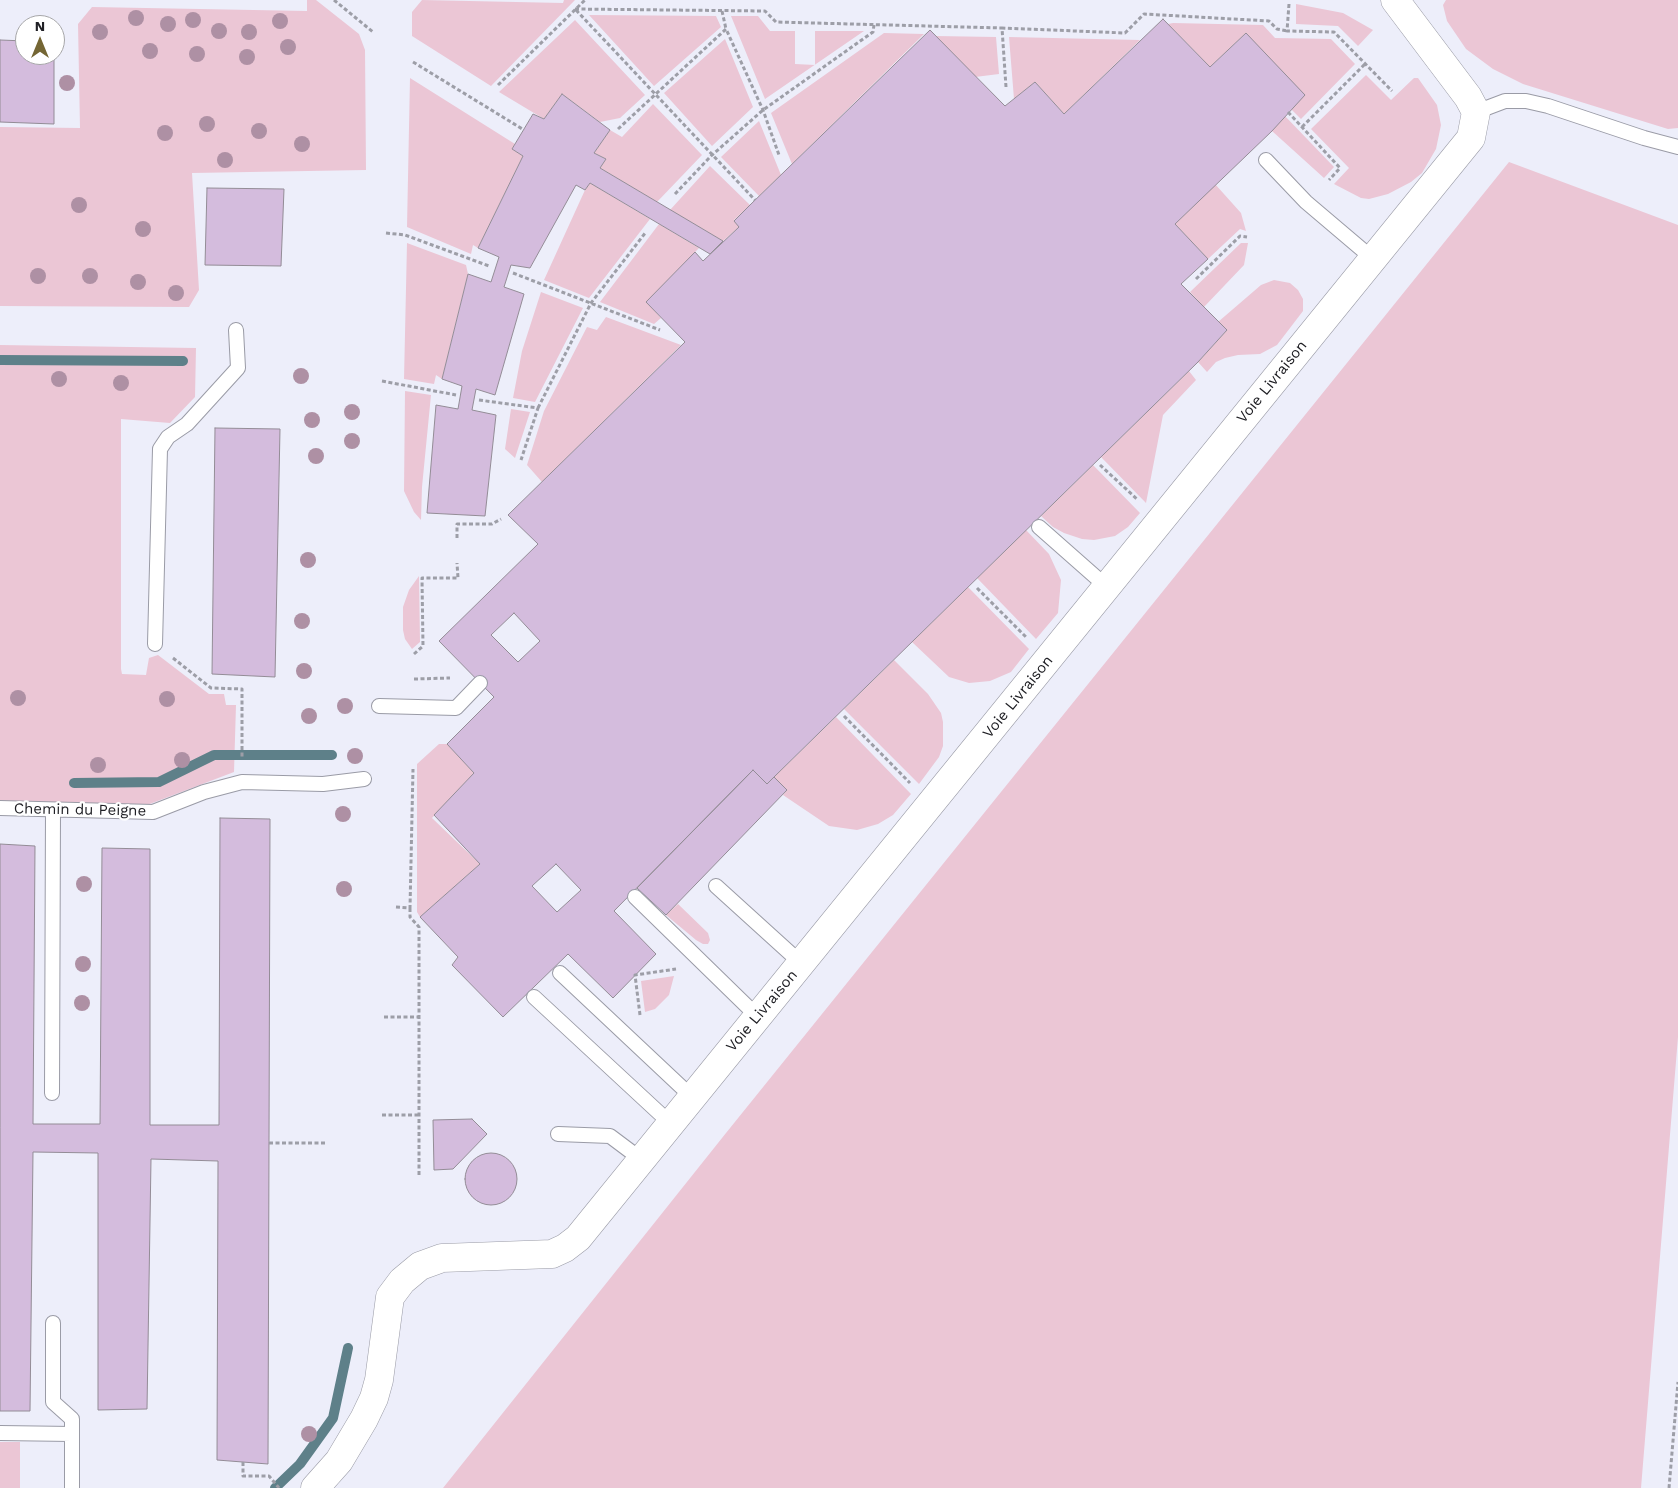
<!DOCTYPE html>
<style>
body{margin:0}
#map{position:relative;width:1678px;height:1488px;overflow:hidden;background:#edeefa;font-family:"Work Sans",sans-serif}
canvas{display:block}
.north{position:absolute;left:15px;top:15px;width:50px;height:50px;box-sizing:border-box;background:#fff;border:1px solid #a6a6a8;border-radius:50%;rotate:0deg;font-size:14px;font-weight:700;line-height:20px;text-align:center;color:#202025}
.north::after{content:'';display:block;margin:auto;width:18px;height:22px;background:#746634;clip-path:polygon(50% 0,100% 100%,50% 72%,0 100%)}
</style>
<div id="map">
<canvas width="1678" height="1488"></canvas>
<div class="north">N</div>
</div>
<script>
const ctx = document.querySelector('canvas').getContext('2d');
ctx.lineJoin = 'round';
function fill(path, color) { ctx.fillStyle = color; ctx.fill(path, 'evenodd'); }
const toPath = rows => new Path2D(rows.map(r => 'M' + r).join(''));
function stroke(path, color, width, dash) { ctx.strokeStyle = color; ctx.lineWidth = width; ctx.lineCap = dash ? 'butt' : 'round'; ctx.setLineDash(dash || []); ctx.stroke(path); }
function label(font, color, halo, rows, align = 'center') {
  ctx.font = font + ' "Work Sans",sans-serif'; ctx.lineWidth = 4.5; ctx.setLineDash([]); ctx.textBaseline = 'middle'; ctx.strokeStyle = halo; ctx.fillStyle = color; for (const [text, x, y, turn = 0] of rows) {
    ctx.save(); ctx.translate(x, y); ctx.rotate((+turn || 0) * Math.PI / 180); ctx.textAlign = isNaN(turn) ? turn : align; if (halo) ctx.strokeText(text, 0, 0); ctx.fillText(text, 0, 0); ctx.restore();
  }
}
const green = toPath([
 [307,0,316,0,359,34,365,50,366,170,192,173,199,290,189,307,0,306,0,127,80,128,78,24,92,7,307,11],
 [422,0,563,3,564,0,575,0,491,86,412,36,412,12],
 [1446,0,1678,0,1678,128,1668,129,1523,84,1493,69,1466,49,1447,21,1443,5],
 [1296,4,1343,13,1373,30,1358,46,1338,26,1296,24],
 [589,15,716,16,721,27,654,86],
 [731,16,758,16,770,31,795,31,795,64,815,65,815,31,864,31,765,99],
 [575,20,645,95,620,118,600,122,562,94,544,119,499,92],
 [1173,23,1263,25,1275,38,1331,39,1355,64,1301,119,1291,109,1246,33,1210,67,1168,24],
 [884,33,924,34,792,164,771,113],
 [935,36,996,37,999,74,975,77],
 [1009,37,1140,40,1064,114,1035,82,1014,99],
 [725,39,753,107,712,146,664,93],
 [1366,75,1391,100,1414,78,1418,78,1437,105,1441,125,1436,149,1422,173,1411,182,1388,194,1369,199,1361,198,1334,184,1349,168,1311,129],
 [410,78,515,144,512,149,523,156,478,248,473,245,471,254,407,227],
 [653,104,702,155,657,202,600,168,606,159,594,153,610,130,622,137],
 [1284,115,1334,167,1324,178,1272,131],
 [759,121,781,175,759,196,721,157],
 [1509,162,1678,225,1678,1037,1641,1488,443,1488,726,1133],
 [710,166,750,205,734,220,739,227,723,241,670,210],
 [590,183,650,219,589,298,544,280,585,190],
 [1215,184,1241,213,1246,231,1240,229,1208,259,1175,224],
 [659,224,699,248,647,302,661,318,654,324,600,302],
 [407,243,466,265,468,274,442,379,436,375,434,384,404,379],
 [1241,243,1248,243,1244,265,1204,307,1190,292],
 [1274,280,1290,283,1298,290,1303,299,1303,311,1277,345,1260,354,1238,355,1225,358,1216,362,1207,372,1198,362,1227,330,1218,322,1261,285],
 [541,292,583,308,535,402,513,398,522,351],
 [606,317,681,345,542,482,527,465,544,411,587,327,597,330],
 [0,345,196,348,195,397,170,423,121,419,121,669,122,674,146,675,149,658,158,655,209,694,224,694,226,705,236,705,234,772,147,805,0,802],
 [1189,371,1196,380,1163,415,1146,503,1101,457],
 [405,391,431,395,422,487,421,520,414,512,404,491],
 [511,409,530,412,515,458,505,449],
 [1093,465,1140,513,1128,527,1115,536,1094,540,1082,539,1064,533,1053,527,1041,516],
 [1026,530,1049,554,1061,580,1058,613,1036,639,977,578],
 [419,576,420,642,412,649,405,639,403,630,403,607,409,590],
 [968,587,1029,649,1011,672,990,681,969,683,949,677,912,642],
 [894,660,928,694,941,713,943,722,943,746,939,757,919,784,844,709],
 [836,717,911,794,893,815,878,824,857,830,829,826,783,795,787,790,774,777],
 [439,744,447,744,474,773,432,818,480,864,420,917,417,912,417,764],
 [678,904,708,933,710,940,708,944,703,944,696,940,666,915],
 [674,976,669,995,655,1009,645,1012,641,981],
 [0,1442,20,1442,20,1488,0,1488]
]);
const stream = toPath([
 [0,360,183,361],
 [74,783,159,782,214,755,332,755],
 [275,1488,300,1464,333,1418,348,1348]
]);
const building = toPath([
 [1163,19,1210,67,1246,33,1305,95,1272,131,1175,224,1208,259,1181,284,1227,330,1198,362,774,777,767,784,753,770,614,911,656,954,613,998,568,954,503,1017,452,965,458,957,420,917,480,864,434,815,474,773,447,744,494,697,439,641,538,544,508,515,685,342,646,302,695,252,703,261,739,227,734,221,750,205,930,30,1005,106,1035,82,1064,114,1163,19],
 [514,613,540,641,518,662,491,635,514,613],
 [556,864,581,890,557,912,532,886,556,864],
 [0,40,25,41,25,55,54,55,54,124,0,122,0,40],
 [562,94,610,130,594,153,606,159,600,168,723,241,710,254,590,183,585,190,576,185,530,268,511,265,504,287,524,294,495,395,476,389,472,410,496,415,485,516,427,513,436,405,458,409,462,386,442,379,468,274,491,282,499,257,478,248,523,156,512,149,533,114,544,119,562,94],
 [207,188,284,189,281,266,205,265,207,188],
 [215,428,280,429,275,677,212,674,215,428],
 [753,770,767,784,774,777,787,790,666,915,637,888,753,770],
 [220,818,270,819,268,1464,217,1460,218,1161,151,1159,147,1409,98,1410,98,1153,33,1152,30,1411,0,1411,0,844,35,846,33,1124,100,1124,102,848,150,849,150,1125,219,1125,220,818],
 [472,1119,487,1134,453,1169,434,1170,433,1120,472,1119],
 '465 1179a26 26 0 1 1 52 0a26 26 0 1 1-52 0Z'
]);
const path = toPath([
 [334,0,373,32],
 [1289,4,1287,31,1334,32,1392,91],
 [575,9,765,11,776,22,1002,28],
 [576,10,755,200],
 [722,11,726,29],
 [413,62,524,130],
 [498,85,585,0],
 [1006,87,1002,28,1125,33,1144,14,1269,21,1277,29,1287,31],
 [1288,112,1340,168,1329,180],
 [1302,127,1365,64],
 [618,129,726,29,763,110,779,155],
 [675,194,711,156,763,110,873,32,874,25],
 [386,233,405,235,489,266],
 [513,273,660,330],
 [1196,279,1240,236,1247,237],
 [382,381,456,395],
 [479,400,538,408,521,460],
 [538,408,591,303,646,232],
 [1100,465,1138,500],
 [457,538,457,524,492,524,501,519],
 [977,588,1026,637],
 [414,654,423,646,422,578,458,578,457,563],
 [173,658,211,688,242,689,242,758],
 [414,679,450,678],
 [844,716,910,783],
 [396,907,410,908,413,769],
 [410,908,410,917,419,927,419,1176],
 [640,1015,635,975,676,969],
 [384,1017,419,1017],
 [382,1115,419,1115],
 [269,1143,325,1143],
 [243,1462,243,1476,269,1476,279,1488],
 [1669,1488,1678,1382]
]);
const service = toPath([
 [1476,112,1505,101,1526,101,1548,106,1644,138,1678,147],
 [1266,160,1306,202,1372,258],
 [1039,527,1107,587],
 [155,644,160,449,168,437,187,424,238,368,236,330],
 [379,706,456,708,480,683],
 [0,808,153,812,204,792,242,782,323,784,364,779],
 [716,886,802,964],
 [635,897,757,1016],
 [560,973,692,1097],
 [534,997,670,1123],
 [52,1093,53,810],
 [558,1134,610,1136,642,1160],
 [53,1323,53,1402,72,1419,72,1488],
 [0,1433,72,1434]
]);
const minor = toPath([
 [315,1488,339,1461,364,1419,374,1398,379,1380,390,1297,402,1281,420,1266,442,1258,552,1254,565,1248,578,1238,1471,138,1476,112,1468,97,1395,0]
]);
const trees = [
 [136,18],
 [193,20],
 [280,21],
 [168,24],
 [219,31],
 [100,32],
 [249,32],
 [288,47],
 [150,51],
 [197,54],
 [247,57],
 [67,83],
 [207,124],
 [259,131],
 [165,133],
 [302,144],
 [225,160],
 [79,205],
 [143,229],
 [38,276],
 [90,276],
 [138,282],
 [176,293],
 [301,376],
 [59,379],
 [121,383],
 [352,412],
 [312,420],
 [352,441],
 [316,456],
 [308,560],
 [302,621],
 [304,671],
 [18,698],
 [167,699],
 [345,706],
 [309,716],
 [355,756],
 [182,760],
 [98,765],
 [343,814],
 [84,884],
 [344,889],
 [83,964],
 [82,1003],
 [309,1434]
];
const streetNames = [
 ["Voie Livraison",1272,382,-51],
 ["Voie Livraison",1018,697,-51],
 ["Chemin du Peigne",80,810,1],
 ["Voie Livraison",762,1011,-50]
];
fill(green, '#ebc6d5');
stroke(stream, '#5e8089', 10);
fill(building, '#d4bcdd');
stroke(building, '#938c96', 1);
stroke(service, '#9a9ba6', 16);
stroke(minor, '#9a9ba6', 29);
stroke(path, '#9d9ea7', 3, [4, 2.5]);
stroke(service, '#fff', 14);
stroke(minor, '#fff', 28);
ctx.fillStyle = '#ae90a4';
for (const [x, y] of trees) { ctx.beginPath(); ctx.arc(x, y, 8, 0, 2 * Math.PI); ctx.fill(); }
label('15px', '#202025', '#fff', streetNames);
</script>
